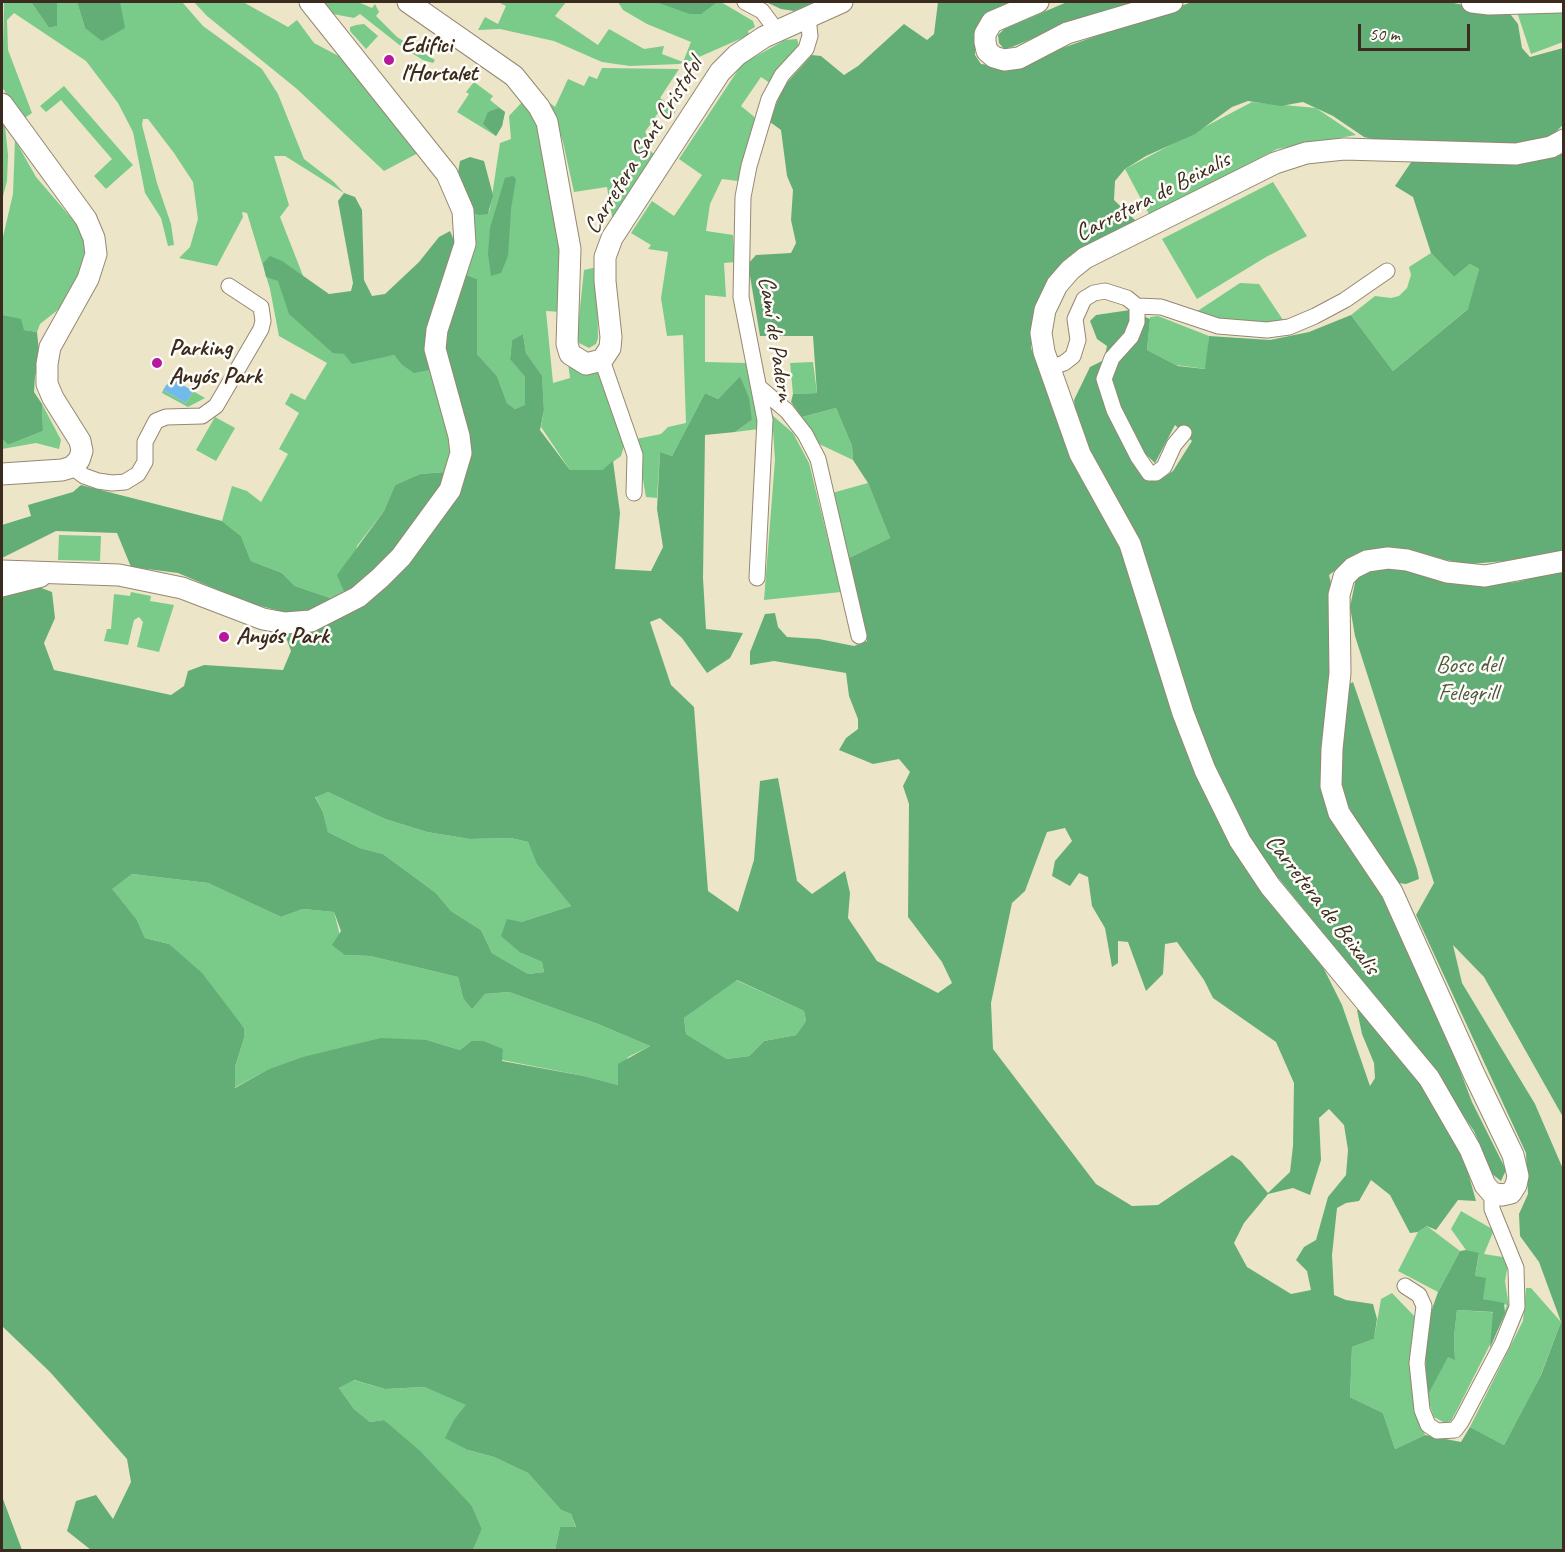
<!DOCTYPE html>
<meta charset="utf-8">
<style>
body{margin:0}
#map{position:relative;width:1565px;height:1552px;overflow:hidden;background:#ede5c7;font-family:Caveat,sans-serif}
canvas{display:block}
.frame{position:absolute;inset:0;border:3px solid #3b2a1e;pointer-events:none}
.scale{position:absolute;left:1358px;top:24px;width:112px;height:27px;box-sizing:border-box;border:3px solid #3b2a1e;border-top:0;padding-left:8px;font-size:18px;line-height:21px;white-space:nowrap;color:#3b2a1e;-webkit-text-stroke:4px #fdfcf7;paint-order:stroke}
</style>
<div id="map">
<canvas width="1565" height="1552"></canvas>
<div class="frame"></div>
<div class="scale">50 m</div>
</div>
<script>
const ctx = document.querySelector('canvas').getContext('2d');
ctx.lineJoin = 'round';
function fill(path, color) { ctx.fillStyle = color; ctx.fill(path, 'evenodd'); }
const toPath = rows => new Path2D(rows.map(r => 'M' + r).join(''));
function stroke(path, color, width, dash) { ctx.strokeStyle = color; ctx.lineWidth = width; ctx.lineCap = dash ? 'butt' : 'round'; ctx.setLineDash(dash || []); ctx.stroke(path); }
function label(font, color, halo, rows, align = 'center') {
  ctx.font = font + ' Caveat,sans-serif'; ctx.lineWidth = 5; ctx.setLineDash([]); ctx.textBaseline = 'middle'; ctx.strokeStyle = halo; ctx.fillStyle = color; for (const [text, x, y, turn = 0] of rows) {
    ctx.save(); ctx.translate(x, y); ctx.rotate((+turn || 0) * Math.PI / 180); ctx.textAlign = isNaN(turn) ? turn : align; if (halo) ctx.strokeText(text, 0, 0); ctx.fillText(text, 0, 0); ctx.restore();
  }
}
const green = toPath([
 [4,2,31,2,49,28,57,26,57,2,77,2,85,28,120,2,182,2,203,26,262,69,278,94,304,159,334,182,344,193,285,156,274,156,289,205,280,217,307,286,375,358,394,355,401,364,429,369,450,424,451,452,445,472,420,474,395,485,384,511,357,546,344,591,333,599,295,586,282,573,251,561,241,536,222,521,232,486,247,491,261,502,288,454,279,449,299,413,285,404,291,393,305,400,327,363,279,336,270,289,247,213,242,212,243,217,217,266,179,258,190,247,198,219,193,182,174,153,148,119,143,119,142,125,157,183,171,224,174,245,168,246,161,218,145,193,133,132,118,103,86,61,14,13,7,20,8,50,32,113,23,119,2,87],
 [194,2,243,2,288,27,297,20,314,43,350,62,420,152,384,171,297,89,207,16],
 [324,2,358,2,372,8,375,4,379,12,376,16,397,37,435,60,433,63,423,60,402,47,360,14,354,18,333,14],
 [498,2,566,2,555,16,598,45,609,29,644,49,664,46,662,54,683,62,691,42,647,24,623,10,618,2,721,2,753,21,755,27,748,31,749,35,690,61,679,64,630,66,602,62,554,41,500,29,478,30,485,17,498,24,506,6],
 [1563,8,1563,42,1531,54,1517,12],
 [364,24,378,36,366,49,350,31,350,27,356,25],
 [797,39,799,46,770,83,761,77,741,106,758,120,738,181,722,179,710,204,706,231,733,235,735,262,724,263,726,297,705,295,705,362,748,363,759,429,735,432,752,420,740,376,718,399,705,393,672,456,660,452,657,498,646,497,636,439,661,434,668,427,686,423,683,335,667,336,661,298,668,252,648,249,651,245,631,233,652,201,674,216,702,175,679,159,742,64,785,40],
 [602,68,679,69,660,98,677,109,670,120,658,113,645,132,648,135,641,145,656,155,613,222,607,187,574,192,563,142,550,103,555,107,568,79,584,86,589,76,597,79],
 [474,82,493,96,490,100,505,112,502,126,496,136,457,112,469,94,466,92],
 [64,86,133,165,106,189,94,176,112,159,61,100,46,112,40,106],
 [524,100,534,112,539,132,562,259,561,312,546,311,553,383,570,378,568,363,597,370,602,376,624,446,621,456,602,470,570,470,541,427,544,410,542,377,526,353,523,334,512,340,510,358,525,377,526,405,515,409,507,403,497,376,477,354,477,279,464,274,473,213,488,214,490,209,500,143,511,139,509,116],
 [1252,102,1316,108,1356,135,1277,149,1150,216,1125,169],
 [2,121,5,126,8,155,7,181,2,200],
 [15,140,36,177,86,235,88,259,69,294,59,309,40,324,37,332,24,330,14,319,2,315,2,241,13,194],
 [1273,182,1307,236,1266,257,1197,299,1162,239],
 [1431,253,1454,277,1470,264,1479,269,1469,308,1393,371,1351,315,1375,296,1391,298,1399,296,1407,288,1411,275,1409,267],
 [597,267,598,338,596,344,589,348,579,343,577,337,584,270],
 [1240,283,1259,284,1283,320,1262,324,1219,319,1196,312],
 [1158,316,1209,336,1206,369,1176,365,1147,350,1150,317],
 [813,362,817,393,793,394,790,363],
 [163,390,186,403,193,391,205,398,188,407,162,393],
 [42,404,61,440,59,449,36,443,2,449,2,439,8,445,43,431],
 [836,408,852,446,853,460,817,443,802,417],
 [772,415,793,433,809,463,841,592,764,600,775,460],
 [215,417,235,428,216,461,196,450],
 [868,483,890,538,847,559,832,493],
 [59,535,101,536,100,561,58,560],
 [131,592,151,596,150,601,174,605,159,652,137,647,143,622,139,617,134,620,128,645,104,641,107,629,111,629,114,594,130,596],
 [328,792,385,819,427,832,470,839,511,838,528,842,538,864,571,906,521,922,521,953,542,962,544,972,528,974,492,953,481,930,451,911,436,893,383,854,360,848,328,832,323,812,315,796],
 [132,874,208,883,281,917,303,909,334,912,345,955,370,956,458,977,463,998,472,1008,485,994,509,992,598,1024,650,1046,628,1057,618,1085,584,1076,502,1060,471,1041,460,1050,427,1040,267,1070,234,1088,235,1067,244,1038,244,1028,169,944,145,938,137,920,111,889],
 [736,980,804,1011,806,1021,796,1035,764,1041,749,1056,727,1059,686,1034,684,1018],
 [1461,1211,1494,1230,1484,1254,1509,1258,1505,1281,1509,1307,1459,1406,1451,1421,1445,1423,1434,1417,1427,1397,1448,1356,1455,1359,1454,1337,1457,1310,1504,1313,1507,1305,1483,1299,1475,1276,1479,1254,1466,1250,1451,1229],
 [1427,1226,1460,1251,1438,1292,1398,1271,1418,1232],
 [1526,1288,1531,1288,1561,1322,1540,1377,1504,1445,1470,1427,1523,1321],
 [1392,1293,1418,1320,1412,1347,1412,1395,1425,1435,1395,1449,1383,1413,1350,1397,1352,1347,1374,1339,1381,1299],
 [353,1380,385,1389,424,1387,467,1405,455,1418,468,1450,494,1457,528,1473,561,1510,571,1514,576,1528,560,1527,555,1550,473,1550,482,1529,472,1506,384,1420,370,1422,354,1409,339,1388]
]);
const forest = toPath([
 [31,2,57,2,57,26,49,28],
 [77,2,120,2,125,28,102,41,85,28],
 [656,2,714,2,716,3,701,14,690,14],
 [766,2,815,2,794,11,781,9],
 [938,2,1011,2,991,12,976,36,975,55,981,64,998,66,1054,51,1192,2,1449,2,1511,15,1518,24,1522,48,1530,57,1563,48,1563,125,1549,138,1527,145,1377,140,1364,137,1333,116,1303,102,1281,106,1248,101,1232,107,1195,134,1146,156,1125,169,1115,181,1114,200,1136,221,1060,267,1045,284,1034,314,1031,348,1073,451,1081,479,1104,514,1119,545,1208,793,1320,961,1342,1005,1370,1086,1375,1078,1374,1063,1362,1034,1357,1010,1363,1009,1433,1099,1462,1151,1476,1201,1458,1200,1436,1230,1427,1226,1418,1232,1410,1233,1390,1195,1371,1180,1359,1201,1346,1203,1337,1208,1332,1255,1334,1295,1346,1300,1373,1304,1377,1319,1374,1339,1352,1347,1350,1397,1383,1413,1395,1449,1425,1435,1461,1442,1470,1427,1504,1445,1541,1375,1561,1322,1539,1262,1520,1236,1519,1214,1528,1194,1526,1153,1416,915,1434,883,1355,636,1350,607,1356,578,1362,571,1395,567,1478,585,1517,582,1563,570,1563,1117,1484,977,1453,945,1462,983,1535,1104,1563,1169,1563,1550,555,1550,560,1527,576,1527,571,1514,561,1510,528,1473,494,1457,468,1450,445,1438,455,1418,466,1405,424,1387,385,1389,354,1380,339,1388,354,1409,370,1422,384,1420,420,1451,472,1506,482,1529,473,1550,91,1550,67,1531,76,1501,96,1495,113,1519,131,1482,127,1459,50,1372,2,1326,2,579,18,579,52,592,55,618,44,643,54,670,171,695,184,686,188,671,204,665,283,670,291,651,276,610,249,603,178,573,131,567,117,533,56,531,2,558,2,525,31,516,28,505,73,492,81,485,222,521,241,536,251,561,282,573,295,586,333,599,344,591,337,575,384,511,395,485,420,474,445,472,451,452,450,424,429,370,414,373,401,364,394,355,352,364,344,354,333,353,289,314,278,281,266,277,263,263,270,256,282,261,329,294,351,291,353,283,338,201,344,193,355,197,362,210,364,280,372,296,385,294,419,262,439,237,450,231,453,238,472,235,464,274,477,279,477,354,497,376,507,403,515,409,525,405,525,377,510,359,512,340,523,334,526,353,542,376,544,410,540,430,570,470,602,470,613,461,620,513,615,569,651,571,663,547,657,509,660,452,672,456,705,393,718,399,740,376,749,398,752,420,735,432,705,435,703,578,706,629,743,633,730,658,707,673,682,638,660,618,650,622,671,685,694,707,708,891,738,912,754,860,760,781,778,778,797,881,812,894,845,871,850,893,848,918,877,961,938,993,952,983,942,962,908,917,909,804,903,786,910,772,899,759,873,764,839,750,846,738,858,729,858,719,849,696,846,673,774,661,750,665,750,652,765,614,775,613,778,627,787,637,819,639,854,646,867,641,847,559,890,538,868,483,853,460,852,446,836,408,802,417,791,402,793,394,817,393,813,336,760,336,748,264,756,255,791,253,796,243,791,220,793,190,787,176,781,130,770,122,782,88,812,55,821,56,844,75,858,66,904,24,927,40,934,34],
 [328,792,385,819,427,832,470,839,511,838,528,842,537,864,571,906,521,922,507,919,501,936,521,953,542,962,544,972,528,974,492,953,481,930,451,911,436,893,383,854,360,848,328,832,323,812,315,797],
 [1065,828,1072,841,1055,861,1052,876,1070,886,1079,873,1088,877,1092,906,1105,928,1112,967,1118,963,1118,941,1128,942,1146,991,1163,974,1165,944,1177,942,1204,980,1213,998,1276,1042,1294,1083,1293,1146,1290,1172,1268,1193,1241,1161,1232,1155,1158,1205,1132,1206,1096,1184,993,1049,991,1003,1012,903,1025,891,1047,832],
 [132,874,208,883,281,917,303,909,334,912,341,931,332,945,345,955,370,956,458,977,463,998,472,1009,485,994,509,992,598,1024,650,1046,618,1064,618,1085,584,1076,502,1061,503,1049,483,1041,471,1041,460,1050,427,1040,381,1038,303,1057,267,1070,235,1088,235,1067,244,1038,244,1028,202,973,169,944,145,938,137,920,112,889],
 [737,980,804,1011,806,1021,796,1035,764,1041,749,1056,727,1059,686,1034,684,1018],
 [1329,1109,1344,1125,1348,1150,1346,1175,1328,1197,1316,1240,1304,1247,1296,1260,1307,1271,1311,1290,1291,1294,1247,1267,1234,1243,1244,1223,1268,1194,1293,1188,1310,1195,1321,1160,1319,1118],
 [1067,2,1141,2,1077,20,1012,47,1004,49,999,43,998,35,1004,29],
 [499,108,505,112,502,126,496,136,483,124,488,112],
 [1563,146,1563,552,1517,560,1470,564,1446,560,1415,551,1382,548,1360,552,1329,575,1333,592,1334,633,1323,774,1431,994,1472,1102,1506,1170,1501,1181,1492,1174,1474,1131,1452,1099,1362,981,1259,854,1231,810,1095,469,1076,417,1074,400,1090,367,1104,360,1107,346,1097,339,1090,321,1096,315,1130,310,1150,319,1147,350,1178,366,1205,369,1209,336,1270,340,1309,332,1351,315,1393,371,1468,309,1479,269,1470,264,1454,277,1431,253,1413,197,1395,186,1414,158],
 [1175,425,1192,441,1173,471,1163,478,1151,478,1136,445,1155,463],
 [470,157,484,161,493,195,488,214,479,215,473,213,458,173,460,161],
 [513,176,516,179,511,209,508,256,501,273,491,276,488,254,490,228,505,178],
 [2,315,21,319,24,330,37,332,40,362,35,376,34,392,42,404,43,431,8,445,2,439],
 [1353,682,1417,869,1419,879,1406,884,1398,883,1390,875,1347,804,1339,776,1349,684],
 [1466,1250,1479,1253,1475,1276,1486,1278,1483,1299,1504,1303,1505,1313,1490,1348,1493,1312,1457,1310,1454,1337,1455,1360,1448,1357,1427,1397,1425,1345,1431,1312,1438,1292,1460,1251],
 [2,1497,3,1499,22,1550,2,1550]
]);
const water = toPath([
 [171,378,193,391,186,403,163,390]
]);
const minor = toPath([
 [745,2,762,11,777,31],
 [1137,306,1161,307,1218,326,1267,330,1289,327,1315,316,1345,300,1387,271],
 [602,360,635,455,634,493],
 [1050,368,1064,363,1073,356,1078,340,1075,319,1084,299,1094,293,1105,291,1127,298,1137,306,1137,322,1131,337,1112,358,1104,379,1114,410,1138,457,1149,473,1156,473,1164,467,1174,445,1184,433],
 [760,388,787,411,805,434,818,459,859,636],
 [72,467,84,476,98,481,112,483,125,482,138,474,145,462,145,442,156,421,166,417,202,416,216,406,261,329,263,321,261,307,229,286],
 [757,578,765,420,741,297,743,197,749,166,769,99,782,75,806,49,810,36,808,17],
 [2,589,42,579,47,572],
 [1405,1286,1419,1295,1424,1306,1417,1363,1422,1410,1428,1425,1437,1431,1455,1430,1461,1422,1502,1344,1517,1307,1516,1268,1492,1209,1492,1193]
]);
const secondary = toPath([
 [408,2,514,76,539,107,547,122,570,249,567,344,570,354,586,364,602,360,610,348,611,337,605,281,605,257,612,238,720,72,737,55,764,37,842,2],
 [1038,2,992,22,985,34,985,42,987,51,994,57,1004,60,1019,58,1067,33,1172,2],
 [1472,2,1489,4,1560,2],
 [2,104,86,219,94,238,96,254,88,279,50,347,47,364,47,384,53,398,80,441,82,451,79,460,72,467,62,470,2,474],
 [1564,140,1551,147,1516,154,1344,149,1306,153,1275,163,1085,258,1070,270,1057,285,1045,310,1041,333,1044,352,1080,454,1130,544,1183,713,1205,770,1240,841,1270,886,1429,1078,1470,1149,1485,1185,1492,1193,1502,1195,1511,1193,1516,1185,1518,1176,1513,1155,1474,1074,1392,892,1339,813,1331,786,1332,749,1340,673,1339,595,1344,577,1353,568,1367,561,1388,558,1407,560,1447,572,1485,576,1564,561],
 [2,571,119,575,182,588,263,619,285,623,311,621,358,597,380,578,401,557,450,490,461,453,459,436,435,349,437,330,465,244,463,211,447,174,310,2]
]);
const markers = [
 [389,60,6,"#b5179e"],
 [157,363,6,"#b5179e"],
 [224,637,6,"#b5179e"]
];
const poiNames = [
 ["Edifici",401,46],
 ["l'Hortalet",401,74],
 ["Parking",169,349],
 ["Anyós Park",169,377],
 ["Anyós Park",236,637]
];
const streetNames = [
 ["Carretera Sant Cristofol",644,146,-58],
 ["Carretera de Beixalis",1153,197,-27],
 ["Camí de Padern",775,339,81],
 ["Carretera de Beixalis",1322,905,52]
];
const parkNames = [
 ["Bosc del",1468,666],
 ["Felegrill",1468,694]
];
fill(green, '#7aca8a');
fill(forest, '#63ae76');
fill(water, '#72baea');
stroke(minor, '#948872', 17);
stroke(secondary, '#948872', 23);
stroke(minor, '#fff', 15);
stroke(secondary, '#fff', 21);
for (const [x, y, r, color] of markers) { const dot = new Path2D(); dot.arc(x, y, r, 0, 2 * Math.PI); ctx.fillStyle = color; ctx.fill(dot); stroke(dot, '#fdfcf7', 2); }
label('bold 24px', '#3b2a1e', '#fdfcf7', poiNames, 'left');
label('24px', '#3b2a1e', '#fdfcf7', streetNames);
label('24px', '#4e5a3e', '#fdfcf7', parkNames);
</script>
